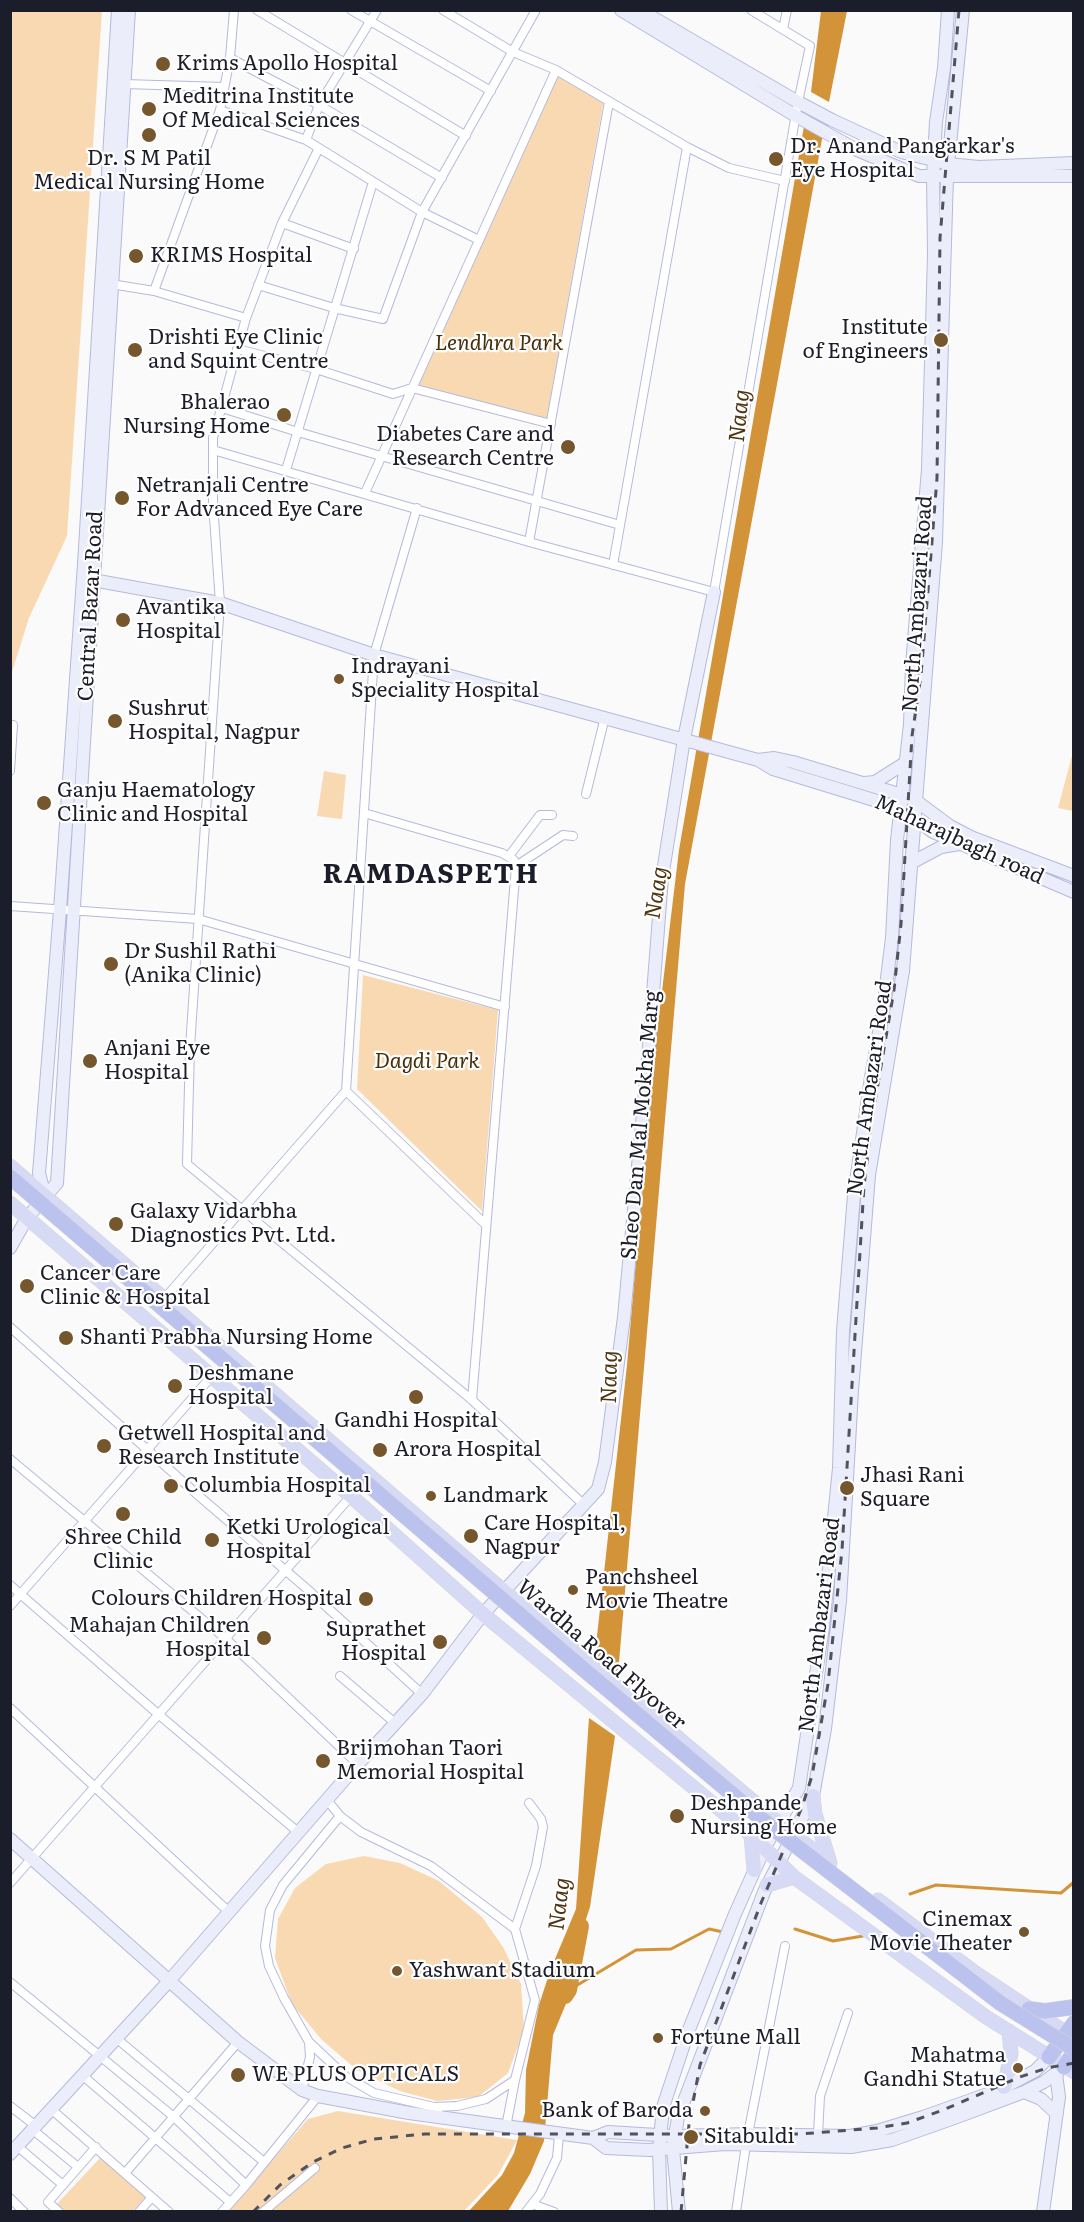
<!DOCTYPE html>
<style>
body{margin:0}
#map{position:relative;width:1084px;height:2222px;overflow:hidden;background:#fafafa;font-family:Literata,serif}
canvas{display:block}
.frame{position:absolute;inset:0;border:12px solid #1c1d2a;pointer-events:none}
</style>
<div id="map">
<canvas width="1084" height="2222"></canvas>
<div class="frame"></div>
</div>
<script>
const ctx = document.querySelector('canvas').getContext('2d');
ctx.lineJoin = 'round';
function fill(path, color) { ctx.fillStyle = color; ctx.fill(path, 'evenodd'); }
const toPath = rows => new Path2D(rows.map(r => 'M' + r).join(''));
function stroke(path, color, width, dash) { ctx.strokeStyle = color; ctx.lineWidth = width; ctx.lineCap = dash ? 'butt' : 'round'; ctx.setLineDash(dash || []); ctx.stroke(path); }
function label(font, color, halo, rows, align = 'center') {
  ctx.font = font + ' Literata,serif'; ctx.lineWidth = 4.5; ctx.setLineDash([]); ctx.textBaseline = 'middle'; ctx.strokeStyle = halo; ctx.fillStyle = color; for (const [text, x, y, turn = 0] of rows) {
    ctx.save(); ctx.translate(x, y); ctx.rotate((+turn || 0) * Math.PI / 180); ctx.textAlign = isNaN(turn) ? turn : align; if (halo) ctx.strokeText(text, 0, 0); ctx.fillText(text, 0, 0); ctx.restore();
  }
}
const green = toPath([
 [11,10,102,11,67,536,29,618,11,675],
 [556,70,604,99,546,423,412,388],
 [1073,752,1073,811,1058,808],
 [324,771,346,775,342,819,317,816],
 [363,975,498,1010,482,1211,357,1089],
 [364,1856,400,1863,439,1881,482,1917,503,1947,521,1984,524,2030,508,2073,478,2097,437,2101,400,2091,357,2070,322,2040,292,2004,275,1958,278,1919,295,1888,326,1864],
 [338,2111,517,2140,498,2175,464,2211,227,2212,308,2119],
 [100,2158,146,2196,133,2211,65,2211,56,2205]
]);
const water = toPath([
 [821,11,847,11,829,102,811,92],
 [804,126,823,134,685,884,618,1674,595,1654,627,1365,652,1074,679,850],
 [589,1718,615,1736,590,1907,574,1956,570,1994,553,2035,544,2141,530,2174,508,2211,468,2212,502,2175,514,2153,525,2113,526,2070,539,2005,550,1971,576,1909]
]);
const stream = toPath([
 [910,1894,936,1885,1061,1893,1074,1882],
 [795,1929,833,1941,863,1936],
 [569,1990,636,1950,671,1949,709,1929,723,1932]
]);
const river = toPath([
 [565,1996,569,1990,581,1926]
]);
const street = toPath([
 [257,10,466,136],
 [351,10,491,91],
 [443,10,513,52,556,70,687,147,729,168,785,181],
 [783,29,787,10],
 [230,58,319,105,442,178],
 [124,84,224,87],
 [220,110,306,140,422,212,479,240],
 [306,140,319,105,377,10],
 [319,148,282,223,246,318,213,438,213,503,220,603,190,1047,187,1164,472,1400,583,1504],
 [282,223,354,249],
 [111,284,154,291,246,318],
 [258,285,334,308,383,319,422,212,536,10],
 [154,291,220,110,230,58,234,10],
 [237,349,316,369,393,394,412,388,551,424],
 [222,408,298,432,620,525],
 [213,450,529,542,714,592,798,102,810,46,751,10],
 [286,470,373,182],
 [365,493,556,70],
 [417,508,374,655,346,1091,486,1225],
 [529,542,609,102],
 [613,565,687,147],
 [10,771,13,725],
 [586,794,605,717],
 [364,813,502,853,514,860,516,866,472,1400],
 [509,856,540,815,552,815],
 [516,866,563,835,573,836],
 [10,906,198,919,505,1007],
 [164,1299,346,1091],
 [10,1327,199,1496,306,1588,422,1694],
 [10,1459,226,1639,358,1764],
 [10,1585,158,1714,298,1832],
 [10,1606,211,1377],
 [340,1676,395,1723],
 [10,1708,229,1912],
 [327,1800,340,1816,361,1832,431,1866,515,1929,535,2000,515,2080,506,2127],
 [10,1883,351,1496],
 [515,1929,536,1866,543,1827,541,1819,529,1803],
 [10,1982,174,2117,246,2185],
 [116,2038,264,2162],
 [309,2042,345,2076,374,2093,434,2107],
 [82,2075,230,2202],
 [302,2090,310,2057,309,2042,284,1998,269,1966,265,1946,270,1910,283,1885,340,1816],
 [10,2106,36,2126],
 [51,2109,169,2212],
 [438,2110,434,2107,457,2106,486,2099,515,2080],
 [33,2130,78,2167],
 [748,2134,785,1946],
 [818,2135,820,2096,848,2013],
 [17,2146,63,2185],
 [126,2172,238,2042],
 [10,2198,24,2212],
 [532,2204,554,2212],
 [59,2212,48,2202,96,2147],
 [139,2212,152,2197],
 [222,2212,246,2185,318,2096],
 [263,2212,315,2168],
 [526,2212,540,2194,557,2158,559,2135],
 [736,2212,746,2145]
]);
const secondary = toPath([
 [621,10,796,116,857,150,919,176,1074,176],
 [640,10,798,102,832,120,901,152,949,164,979,167,1074,163],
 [87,579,220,603,374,655,758,760,773,769,900,808,933,832,1074,892],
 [758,760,774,758,793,762,902,795,915,800,950,826,971,837,1074,876],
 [864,783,875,782,905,763],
 [911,863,941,847,959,844],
 [45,1196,39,1173,60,910,84,564,118,10],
 [10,1248,27,1218,57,1183,129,10],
 [10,1839,238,2042,302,2090,318,2096,409,2113,593,2138,608,2132,674,2136,748,2134,850,2136,877,2131,923,2117,999,2090,1035,2071,1049,2057],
 [1024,2092,1041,2099,1057,2114],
 [593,2138,606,2148,649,2150,725,2144,851,2147,892,2140,957,2117,1024,2092,1044,2082,1064,2067],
 [10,2154,169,1981,358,1764,422,1694,483,1614,598,1489,605,1462,624,1317,648,1058,662,878,684,739,714,592],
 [661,2212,659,2150,663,2107,688,2032,735,1914,765,1847,799,1788,823,1627,839,1468,843,1331,854,1195,871,1077,883,1010,892,938,897,840,910,724,912,665,928,469,934,254,933,176,936,122,944,68,948,10],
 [679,2212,673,2149,678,2117,764,1892,813,1796,825,1729,840,1601,852,1391,869,1175,903,971,936,542,947,176,963,10],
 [1043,2212,1059,2097,1056,2074]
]);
const primary = toPath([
 [10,1166,499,1587,773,1818,827,1861],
 [10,1203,351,1496,483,1614,751,1835,794,1877,986,2017,1074,2072],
 [813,1796,815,1814,830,1863],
 [751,1835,754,1870],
 [767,1885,794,1877],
 [878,1900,977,1974,1074,2038],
 [1004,2087,1011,2054,1009,2031]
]);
const highway = toPath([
 [1029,2009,1045,2011,1074,2007],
 [1049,2057,1074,2023],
 [1064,2067,1074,2052]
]);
const rail = toPath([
 [253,2212,280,2185,313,2162,342,2148,374,2139,425,2134,801,2134,877,2128,907,2123,943,2110,1020,2077,1047,2068,1074,2063],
 [681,2212,689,2124,700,2065,761,1903,802,1807,812,1776,828,1684,842,1550,864,1186,872,1119,894,990,901,924,912,736,921,675,931,554,937,478,940,238,959,10]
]);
const highwayBridge = toPath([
 [10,1177,576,1663,770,1826,1000,2003,1074,2049]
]);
const markers = [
 [163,64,8,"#76562c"],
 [149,109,8,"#76562c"],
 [149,135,8,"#76562c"],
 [776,159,8,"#76562c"],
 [136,256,8,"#76562c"],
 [941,340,8,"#76562c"],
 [135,350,8,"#76562c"],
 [284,415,8,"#76562c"],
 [568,447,8,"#76562c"],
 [122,498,8,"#76562c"],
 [123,620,8,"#76562c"],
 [339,679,6,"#76562c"],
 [115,721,8,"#76562c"],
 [44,803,8,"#76562c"],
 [111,964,8,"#76562c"],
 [90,1061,8,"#76562c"],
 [116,1224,8,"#76562c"],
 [27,1286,8,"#76562c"],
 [66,1338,8,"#76562c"],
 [175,1386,8,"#76562c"],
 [416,1397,8,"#76562c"],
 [104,1446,8,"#76562c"],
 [380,1450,8,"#76562c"],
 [171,1486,8,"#76562c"],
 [847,1488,8,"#76562c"],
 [431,1496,6,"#76562c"],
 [123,1514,8,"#76562c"],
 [471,1536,8,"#76562c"],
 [212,1540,8,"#76562c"],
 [573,1590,6,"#76562c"],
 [366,1599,8,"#76562c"],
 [264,1638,8,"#76562c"],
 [440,1642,8,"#76562c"],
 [323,1761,8,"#76562c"],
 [677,1816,8,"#76562c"],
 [1024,1932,6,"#76562c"],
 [397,1971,6,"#76562c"],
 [658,2038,6,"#76562c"],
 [1018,2068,6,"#76562c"],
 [238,2075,8,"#76562c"],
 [705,2111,6,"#76562c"],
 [691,2137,8,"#76562c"]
];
const poiNames = [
 ["Krims Apollo Hospital",176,64],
 ["Meditrina Institute",162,97],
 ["Of Medical Sciences",162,121],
 ["Dr. Anand Pangarkar's",790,147],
 ["Eye Hospital",790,171],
 ["Dr. S M Patil",149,159,"center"],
 ["Medical Nursing Home",149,183,"center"],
 ["KRIMS Hospital",150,256],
 ["Institute",928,328,"right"],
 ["of Engineers",928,352,"right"],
 ["Drishti Eye Clinic",148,338],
 ["and Squint Centre",148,362],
 ["Bhalerao",270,403,"right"],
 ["Nursing Home",270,427,"right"],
 ["Diabetes Care and",554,435,"right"],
 ["Research Centre",554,459,"right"],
 ["Netranjali Centre",136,486],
 ["For Advanced Eye Care",136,510],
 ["Avantika",136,608],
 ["Hospital",136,632],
 ["Indrayani",351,667],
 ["Speciality Hospital",351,691],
 ["Sushrut",128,709],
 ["Hospital, Nagpur",128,733],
 ["Ganju Haematology",57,791],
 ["Clinic and Hospital",57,815],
 ["Dr Sushil Rathi",124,952],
 ["(Anika Clinic)",124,976],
 ["Anjani Eye",104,1049],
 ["Hospital",104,1073],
 ["Galaxy Vidarbha",130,1212],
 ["Diagnostics Pvt. Ltd.",130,1236],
 ["Cancer Care",40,1274],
 ["Clinic & Hospital",40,1298],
 ["Shanti Prabha Nursing Home",80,1338],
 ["Deshmane",188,1374],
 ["Hospital",188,1398],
 ["Gandhi Hospital",416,1421,"center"],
 ["Getwell Hospital and",118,1434],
 ["Research Institute",118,1458],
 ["Arora Hospital",394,1450],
 ["Jhasi Rani",860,1476],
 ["Square",860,1500],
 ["Columbia Hospital",184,1486],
 ["Landmark",443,1496],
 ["Care Hospital,",484,1524],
 ["Nagpur",484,1548],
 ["Ketki Urological",226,1528],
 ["Hospital",226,1552],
 ["Shree Child",123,1538,"center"],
 ["Clinic",123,1562,"center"],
 ["Panchsheel",585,1578],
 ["Movie Theatre",585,1602],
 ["Colours Children Hospital",352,1599,"right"],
 ["Mahajan Children",250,1626,"right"],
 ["Hospital",250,1650,"right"],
 ["Suprathet",426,1630,"right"],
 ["Hospital",426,1654,"right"],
 ["Brijmohan Taori",336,1749],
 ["Memorial Hospital",336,1773],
 ["Deshpande",690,1804],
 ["Nursing Home",690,1828],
 ["Cinemax",1012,1920,"right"],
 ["Movie Theater",1012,1944,"right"],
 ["Yashwant Stadium",409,1971],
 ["Fortune Mall",670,2038],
 ["Mahatma",1006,2056,"right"],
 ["Gandhi Statue",1006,2080,"right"],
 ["WE PLUS OPTICALS",252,2075],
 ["Bank of Baroda",693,2111,"right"],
 ["Sitabuldi",704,2137]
];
const parkNames = [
 ["Lendhra Park",499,344],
 ["Dagdi Park",427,1062]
];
const streetNames = [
 ["North Ambazari Road",918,604,-86],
 ["Central Bazar Road",91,606,-87],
 ["Maharajbagh road",959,840,25],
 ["North Ambazari Road",870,1088,-82],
 ["Sheo Dan Mal Mokha Marg",641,1125,-85],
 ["North Ambazari Road",820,1625,-83],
 ["Wardha Road Flyover",601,1655,41]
];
const waterNames = [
 ["Naag",740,416,-84],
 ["Naag",657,893,-81],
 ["Naag",610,1377,-89],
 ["Naag",560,1904,-83]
];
const districtNames = [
 ["RAMDASPETH",431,875]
];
fill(green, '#f9d9b1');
fill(water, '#d39338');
stroke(stream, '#d39338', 3);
stroke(river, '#d39338', 16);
stroke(street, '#b5badc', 10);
stroke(secondary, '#b5badc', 14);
stroke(primary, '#d6d6d9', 15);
stroke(highway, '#d6d6d9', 16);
stroke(street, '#fff', 8);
stroke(secondary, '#ebedfa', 12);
stroke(primary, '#d6daf4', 14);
stroke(highway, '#bbc2ed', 15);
stroke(rail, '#52525c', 3, [8, 8]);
stroke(highwayBridge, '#d6d6d9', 16, []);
stroke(highwayBridge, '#bbc2ed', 15);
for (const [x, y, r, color] of markers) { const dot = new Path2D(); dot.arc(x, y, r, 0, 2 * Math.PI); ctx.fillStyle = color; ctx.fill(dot); stroke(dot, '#fff', 2); }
label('21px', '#1c1d2a', '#fff', poiNames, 'left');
label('italic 21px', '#482e07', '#fff', parkNames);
label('21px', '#1c1d2a', '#fff', streetNames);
label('italic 22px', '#4f350f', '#fff', waterNames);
ctx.letterSpacing = '1.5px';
label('bold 27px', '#1c1d2a', '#fff', districtNames);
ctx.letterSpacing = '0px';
</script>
